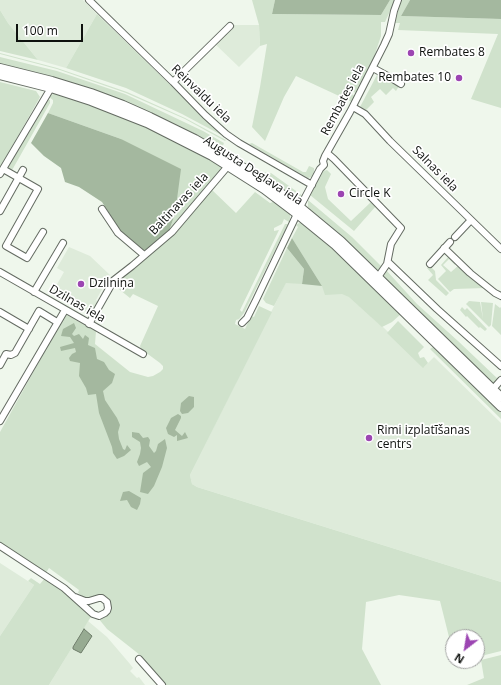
<!DOCTYPE html>
<meta charset="utf-8">
<style>
body{margin:0}
#map{position:relative;width:501px;height:685px;overflow:hidden;background:#eff7ec;font-family:"Open Sans",sans-serif}
canvas{display:block}
.north{position:absolute;left:445px;top:629px;width:40px;height:40px;box-sizing:border-box;background:#fff;border:1px solid #9fa09f;border-radius:50%;rotate:211deg;font-size:11px;font-weight:700;line-height:16px;text-align:center;color:#0e110e}
.north::after{content:'';display:block;margin:auto;width:14px;height:18px;background:#9c45b2;clip-path:polygon(50% 0,100% 100%,50% 72%,0 100%)}
.scale{position:absolute;left:16px;top:24px;width:67px;height:18px;box-sizing:border-box;border:2px solid #0e110e;border-top:0;padding-left:5px;font-size:12px;line-height:14px;white-space:nowrap;color:#0e110e;-webkit-text-stroke:3px #fff;paint-order:stroke}
</style>
<div id="map">
<canvas width="501" height="685"></canvas>
<div class="north">N</div>
<div class="scale">100 m</div>
</div>
<script>
const ctx = document.querySelector('canvas').getContext('2d');
ctx.lineJoin = 'round';
function fill(path, color) { ctx.fillStyle = color; ctx.fill(path, 'evenodd'); }
const toPath = rows => new Path2D(rows.map(r => 'M' + r).join(''));
function stroke(path, color, width, dash) { ctx.strokeStyle = color; ctx.lineWidth = width; ctx.lineCap = dash ? 'butt' : 'round'; ctx.setLineDash(dash || []); ctx.stroke(path); }
function label(font, color, halo, rows, align = 'center') {
  ctx.font = font + ' "Open Sans",sans-serif'; ctx.lineWidth = 3.5; ctx.setLineDash([]); ctx.textBaseline = 'middle'; ctx.strokeStyle = halo; ctx.fillStyle = color; for (const [text, x, y, turn = 0] of rows) {
    ctx.save(); ctx.translate(x, y); ctx.rotate((+turn || 0) * Math.PI / 180); ctx.textAlign = isNaN(turn) ? turn : align; if (halo) ctx.strokeText(text, 0, 0); ctx.fillText(text, 0, 0); ctx.restore();
  }
}
const built = toPath([
 [0,0,83,0,97,14,66,68,38,60,8,23,0,10],
 [231,25,259,25,260,46,239,67,215,44],
 [69,247,90,256,110,275,96,300,98,302,91,313,89,314,52,293,64,272,57,268],
 [286,282,342,287,424,367,434,357,501,423,501,582,197,487,192,484,190,475],
 [0,563,34,585,0,636],
 [88,621,107,637,130,664,133,668,130,671,137,678,139,677,145,685,49,685]
]);
const green = toPath([
 [252,0,275,0,272,14,381,15,390,0,395,0,385,22,381,22,381,36,373,60,356,93,349,90,348,92,355,96,352,102,296,76,284,97,265,141,252,127,260,87,267,44,260,46,259,25],
 [401,0,410,0,401,16,501,19,501,108,471,99,498,34,398,30,400,23,395,23],
 [0,10,8,23,38,60,0,51],
 [97,14,190,104,228,137,227,138,182,114,126,88,66,68],
 [0,53,57,68,127,92,185,118,226,140,225,141,185,119,126,93,57,69,0,54],
 [0,57,57,71,125,94,203,131,224,143,222,148,230,154,0,65],
 [378,73,380,74,377,80,381,82,385,76,399,86,396,91,393,88,386,95,380,89,371,97,374,102,365,111,360,107],
 [0,82,36,91,40,97,0,168],
 [53,94,60,94,136,122,178,141,218,163,221,167,221,170,169,231,175,214,121,139,48,113,53,103,53,100,49,97],
 [47,99,50,100,50,103,11,172,8,166],
 [252,143,303,172,306,172,309,166,314,168,314,175,312,177,308,178,249,144],
 [327,170,331,174,325,187,328,199,351,221,371,202,376,206,354,231,310,195,321,172],
 [260,172,271,173,303,196,301,198,294,198,258,174],
 [211,189,236,213,255,192,270,203,273,202,281,205,290,213,290,218,289,222,284,219,282,224,274,228,274,231,279,230,240,310,242,312,285,224,288,224,244,313,239,319,236,320,235,324,245,329,251,316,254,317,259,306,272,312,190,475,192,484,197,487,501,582,501,651,477,657,477,637,453,637,453,653,440,601,399,595,366,602,362,649,381,685,165,685,140,655,107,629,98,618,103,617,108,601,88,599,83,597,78,593,79,590,49,568,46,573,0,543,0,432,65,315,67,315,96,331,95,344,130,372,148,377,153,376,160,372,163,369,163,366,160,363,141,349,140,346,158,306,133,294,130,298,115,286,118,280,132,269],
 [308,200,352,237,382,267,379,271,377,271,312,213,308,207],
 [299,223,302,223,342,255,401,314,392,322,382,327,349,297,342,294,325,295,322,286,292,238,298,227,296,225],
 [287,248,304,269,302,284,286,283,274,306,266,303,263,299],
 [449,256,456,263,455,265,449,259,443,265,451,272,459,265,485,288,454,289,450,292,438,279,446,271,441,265],
 [430,266,435,271,436,280,449,293,446,296,428,280,433,275,427,268],
 [386,270,417,304,458,341,499,380,492,385,383,276],
 [469,301,480,302,483,319,481,302,493,303,491,325,489,327,466,304],
 [495,304,500,308,501,307,501,335,492,326],
 [462,307,465,310,467,308,487,329,485,331,480,327,479,328,467,316,466,317,460,310],
 [398,321,424,347,418,353,420,358,424,357,428,363,423,368,387,333],
 [433,347,437,348,501,411,501,419,430,349],
 [31,578,40,584,45,578,92,615,49,685,0,685,0,636,34,585,28,581],
 [501,655,501,685,467,685,484,678,481,660]
]);
const forest = toPath([
 [275,0,390,0,381,15,272,14],
 [410,0,501,0,501,19,401,16],
 [48,113,121,139,181,169,175,214,169,231,146,250,141,250,123,236,102,202,79,187,65,182,61,168,44,156,31,143],
 [292,238,322,286,302,284,304,269,287,248],
 [74,323,76,328,72,334,74,336,79,334,83,339,85,335,89,338,88,345,95,348,97,359,104,362,109,370,115,374,112,383,103,391,105,400,117,418,120,425,118,432,119,439,123,449,125,450,127,445,131,450,124,456,117,459,113,453,112,447,99,413,96,394,88,395,86,388,79,376,80,363,70,361,69,358,72,354,76,352,75,348,61,351,60,347,74,343,70,337,61,336,63,329],
 [189,396,194,397,194,407,188,413,182,414,180,411,181,403],
 [178,414,181,416,181,418,175,430,182,436,185,432,188,438,177,441,177,435,174,437,168,434,166,428,171,418],
 [132,432,139,433,143,438,148,437,150,440,149,446,154,453,156,451,158,444,165,439,167,448,162,467,154,486,148,494,140,492,143,473,151,467,147,462,139,466,137,462,140,454,141,448,140,442,132,437],
 [129,491,141,498,140,504,137,510,131,507,127,500,120,501,123,492]
]);
const water = toPath([
 [84,629,92,636,81,653,73,649,73,647,84,629]
]);
const minor = toPath([
 [89,0,173,82,205,115,226,134,239,143,312,185],
 [373,68,393,79,401,84],
 [173,82,230,26],
 [353,107,365,114,390,141,501,249],
 [327,153,334,159,401,228,391,244,387,264,378,277],
 [3,169,38,189,6,246,27,258,43,232],
 [0,174,51,88],
 [300,207,320,169,324,165,323,161,325,156,350,112,384,45,389,34,394,11,398,0],
 [102,209,118,233,144,255],
 [0,211,23,170],
 [455,237,471,220],
 [444,248,470,273,495,293,501,296],
 [388,262,437,309,501,366],
 [430,264,450,242],
 [0,272,143,354],
 [34,292,63,243],
 [0,312,29,329],
 [242,323,247,318,256,300,297,214],
 [89,324,114,280,132,266,172,232,228,166],
 [0,365,6,354,11,355,15,353,39,311,57,322],
 [493,389,501,380],
 [0,421,65,310],
 [0,546,64,588,93,614,99,616,105,613,107,611,108,608,107,602,102,598,99,598,89,601,85,601,75,597],
 [139,659,162,685]
]);
const major = toPath([
 [0,68,52,81,91,93,123,105,150,117,195,139,256,175,300,207,341,241,501,397],
 [0,75,51,88,91,101,147,123,212,156,264,189,297,214,335,245,501,407]
]);
const markers = [
 [411,53,4,"#9c45b2"],
 [459,78,4,"#9c45b2"],
 [341,194,4,"#9c45b2"],
 [81,284,4,"#9c45b2"],
 [369,438,4,"#9c45b2"]
];
const poiNames = [
 ["Rembates 8",419,53],
 ["Rembates 10",451,78,"right"],
 ["Circle K",349,194],
 ["Dzilniņa",89,284],
 ["Rimi izplatīšanas",377,431],
 ["centrs",377,445]
];
const streetNames = [
 ["Reinvaldu iela",201,94,44],
 ["Rembates iela",343,100,-62],
 ["Salnas iela",435,169,45],
 ["Augusta Deglava iela",253,171,33],
 ["Baltinavas iela",179,204,-47],
 ["Dzilnas iela",77,304,30]
];
fill(built, '#deebda');
fill(green, '#d0e2cc');
fill(forest, '#a4b89f');
fill(water, '#97ab92');
stroke(water, '#6e7d6a', 1);
stroke(minor, '#646b62', 8);
stroke(major, '#646b62', 10);
stroke(minor, '#fff', 6);
stroke(major, '#fff', 8);
for (const [x, y, r, color] of markers) { const dot = new Path2D(); dot.arc(x, y, r, 0, 2 * Math.PI); ctx.fillStyle = color; ctx.fill(dot); stroke(dot, '#fff', 1.5); }
label('12px', '#0e110e', '#fff', poiNames, 'left');
label('12px', '#0e110e', '#fff', streetNames);
</script>
